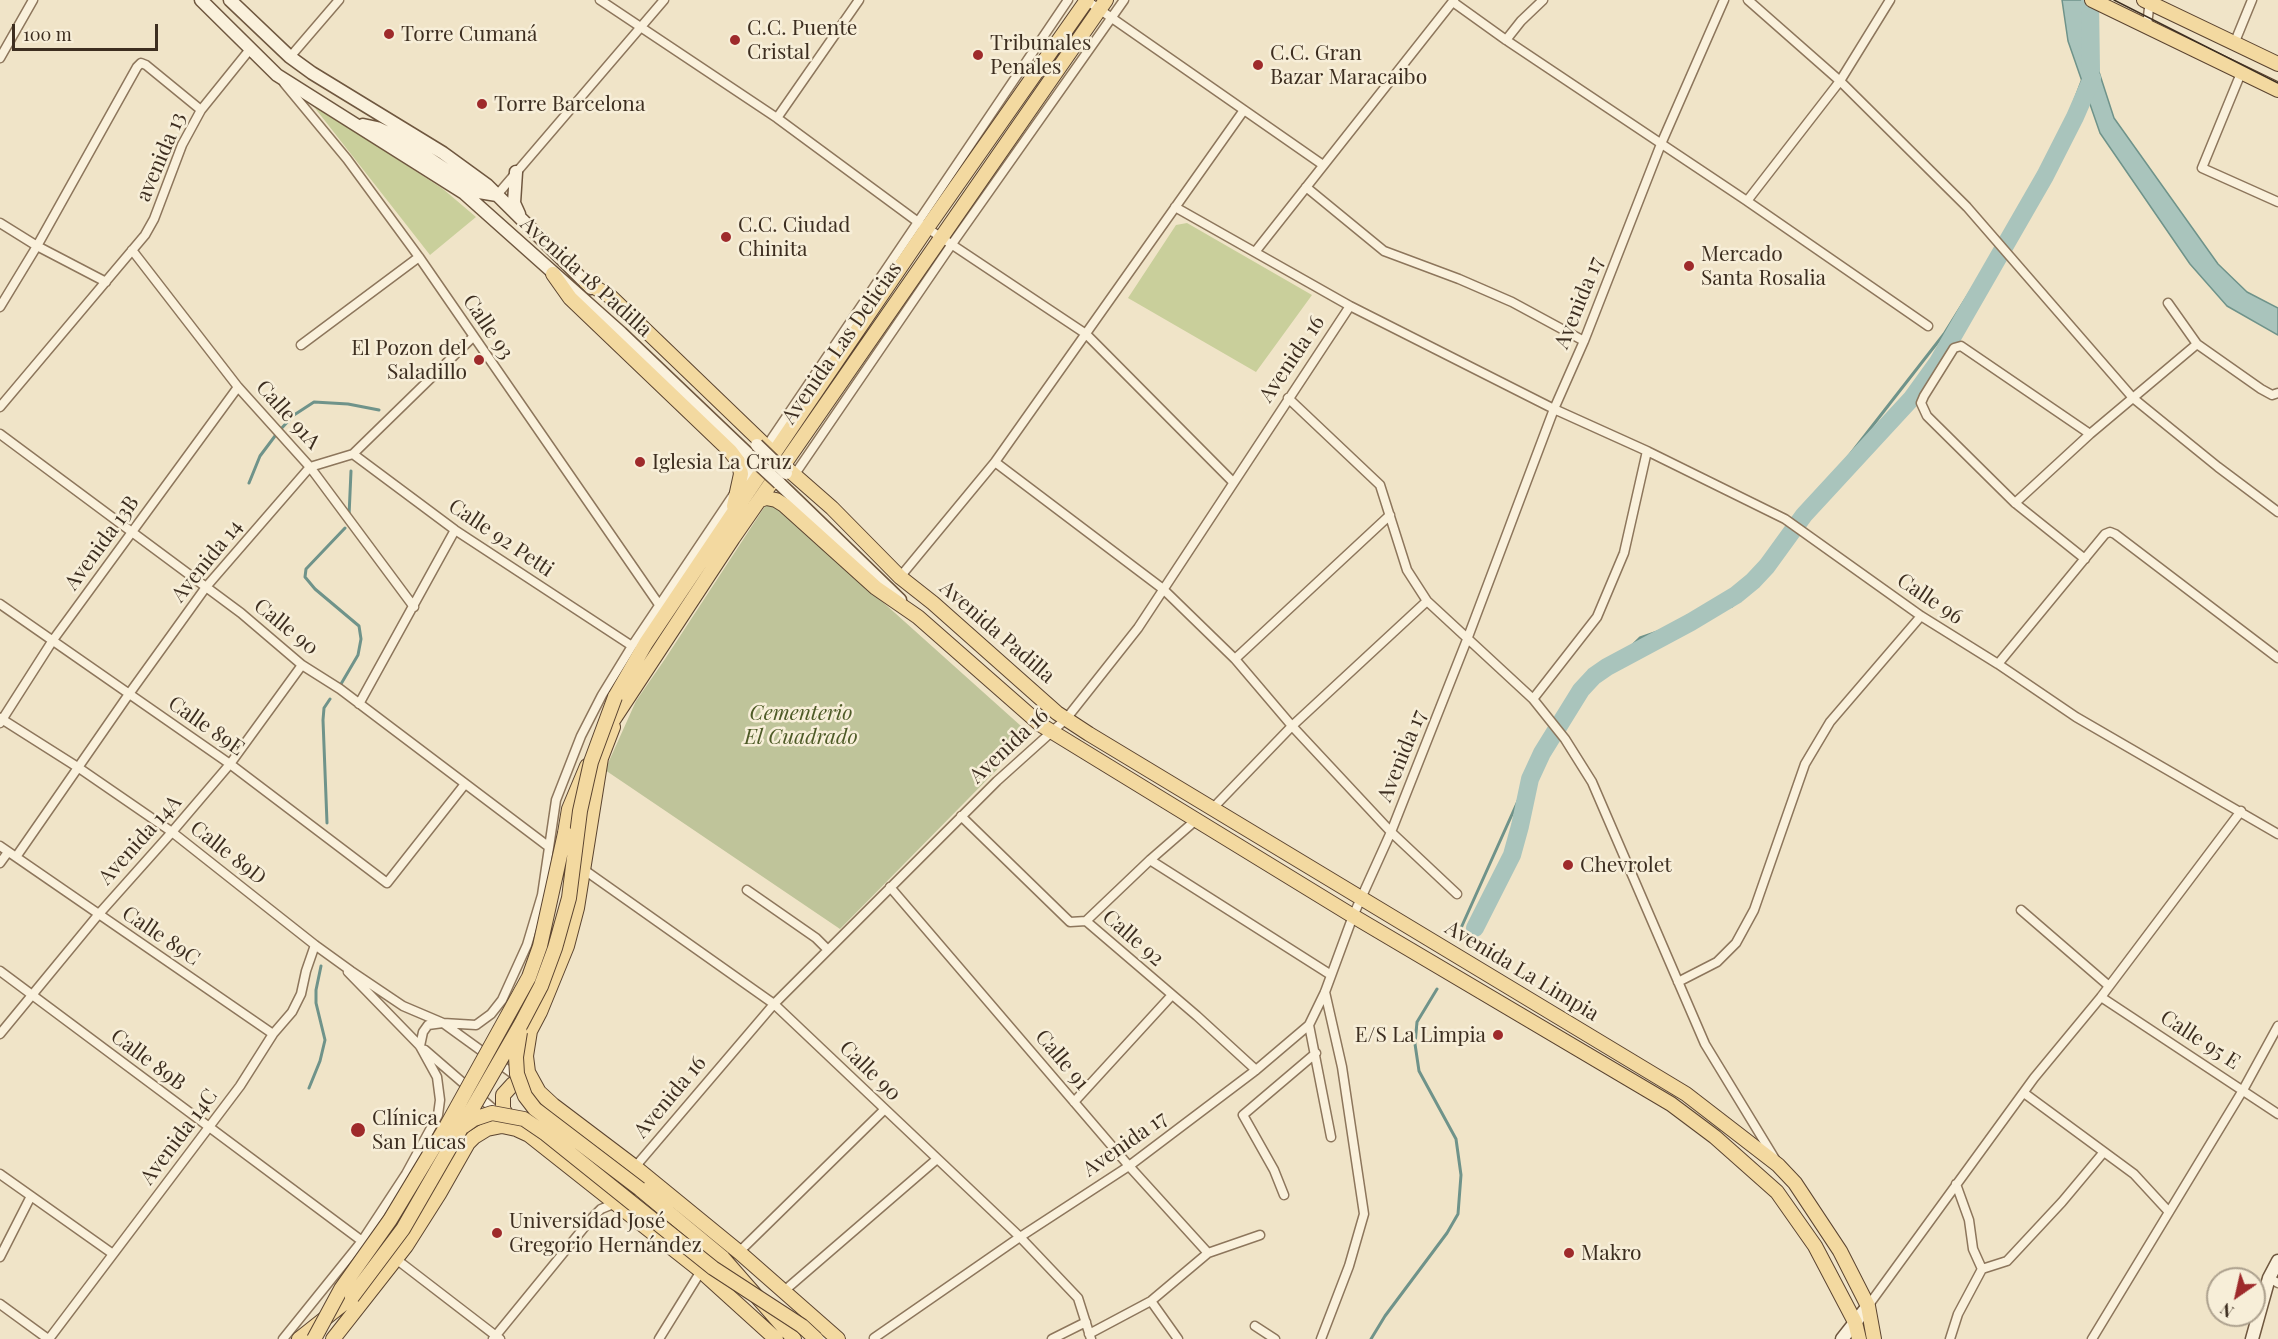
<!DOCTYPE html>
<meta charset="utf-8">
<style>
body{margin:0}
#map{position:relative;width:2278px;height:1339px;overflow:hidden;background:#f0e4c8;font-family:"Playfair Display",serif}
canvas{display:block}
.north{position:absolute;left:2206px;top:1267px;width:60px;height:60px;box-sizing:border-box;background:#f7eed8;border:2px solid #ada18e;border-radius:50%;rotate:214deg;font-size:16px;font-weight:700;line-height:24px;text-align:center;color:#3d2e20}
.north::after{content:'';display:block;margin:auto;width:21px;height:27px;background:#9e2a2b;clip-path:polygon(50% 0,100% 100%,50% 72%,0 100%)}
.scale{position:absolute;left:12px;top:24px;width:146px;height:27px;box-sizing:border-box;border:3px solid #3d2e20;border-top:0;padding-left:8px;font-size:18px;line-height:21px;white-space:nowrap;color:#3d2e20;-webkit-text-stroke:4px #f7eed8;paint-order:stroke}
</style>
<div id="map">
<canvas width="2278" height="1339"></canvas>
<div class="north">N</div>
<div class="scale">100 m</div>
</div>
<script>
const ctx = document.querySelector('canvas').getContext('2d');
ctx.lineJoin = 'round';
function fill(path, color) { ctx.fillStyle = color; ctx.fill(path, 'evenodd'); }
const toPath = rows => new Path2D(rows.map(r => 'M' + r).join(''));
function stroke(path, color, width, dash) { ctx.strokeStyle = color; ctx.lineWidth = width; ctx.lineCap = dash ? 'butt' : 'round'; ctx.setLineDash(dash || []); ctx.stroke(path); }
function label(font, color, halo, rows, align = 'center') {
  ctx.font = font + ' "Playfair Display",serif'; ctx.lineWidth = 5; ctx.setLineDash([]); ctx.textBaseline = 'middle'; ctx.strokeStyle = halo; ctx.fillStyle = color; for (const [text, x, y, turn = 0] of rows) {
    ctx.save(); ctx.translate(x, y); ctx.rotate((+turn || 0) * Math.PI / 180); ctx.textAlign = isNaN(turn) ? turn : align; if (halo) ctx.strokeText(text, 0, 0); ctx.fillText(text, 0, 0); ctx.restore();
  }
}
const green = toPath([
 [311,103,443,189,476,217,430,255],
 [1187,223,1312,295,1256,372,1128,298,1176,225]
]);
const cemetery = toPath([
 [769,500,1031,735,840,929,605,770,636,701,665,659]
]);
const water = toPath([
 [2062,0,2097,0,2087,35,2114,118,2218,264,2247,292,2278,308,2278,335,2227,306,2190,264,2100,133,2068,41,2062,0]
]);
const stream = toPath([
 [249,483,260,456,278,432,294,415,314,402,348,404,379,410],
 [349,516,351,471],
 [341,684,358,655,361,639,359,626,315,589,305,577,306,569,345,528],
 [327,823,323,720,324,708,330,699],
 [1461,928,1553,723,1640,638,1732,606,1944,334,2000,244,2062,134,2082,81],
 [309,1088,320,1061,325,1040,316,1003,316,990,321,966],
 [1371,1339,1385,1316,1447,1233,1458,1214,1461,1175,1456,1139,1419,1071,1415,1044,1417,1022,1437,989]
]);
const river = toPath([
 [2090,2,2091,70],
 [1475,928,1512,855,1520,826,1530,779,1542,753,1581,690,1594,676,1607,667,1691,622,1736,595,1753,581,1767,566,1804,515,1912,398,1938,362,2045,176,2075,117,2092,78]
]);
const street = toPath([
 [600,0,777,118,918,222,1086,334,1233,482],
 [1086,0,1323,165],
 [1748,0,1840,81,1967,207,2133,398,2218,467,2278,512],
 [1453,2,1506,40,1747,201,1840,81,1890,0],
 [2147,25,2150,0],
 [1506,40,1521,21,1543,0],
 [2234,44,2252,0],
 [290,57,339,0],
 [0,58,33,0],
 [2241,73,2202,168,2278,202],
 [284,83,347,159,419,257,660,606],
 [777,118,859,0],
 [1306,187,1384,251,1459,279,1512,302,1584,341],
 [497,195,664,0],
 [1747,201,1928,326],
 [1175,207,1350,306,1554,409,1647,451,1785,519,1921,616,1998,664,2076,717,2278,834],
 [0,223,37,246,0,307],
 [132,250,238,387,310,467,414,607],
 [1255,252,1454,0],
 [106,282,37,246,137,67,141,63,146,65,201,110],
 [2168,303,2197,344],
 [301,345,419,257],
 [1288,398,1380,485,1407,570,1427,601,1533,699,1565,739,1592,782,1705,1044,1775,1159],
 [0,407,145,235,154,219,182,145,201,110,251,48],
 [0,434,241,613,302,665,340,689,549,847],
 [353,454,455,530,632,646],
 [995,462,1163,589,1235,659,1292,726,1391,832,1457,894],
 [795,474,952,244,1124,0],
 [743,481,1068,0],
 [2015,503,2090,434,2197,344,2261,389,2272,395,2278,393],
 [2085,559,2015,503,1927,416,1921,403,1924,396,1954,348,1961,346,2090,434],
 [900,577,995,462,1244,110],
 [0,604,230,764,387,883,465,784],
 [1235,659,1390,515],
 [1998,664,2105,534,2110,532,2115,534,2278,658],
 [1533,699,1597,617,1624,553,1647,451],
 [359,704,455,530],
 [0,718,79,768,172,832,315,945,351,971,403,1006,443,1023,519,1078],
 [0,723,53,640,238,387],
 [1212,809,1292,726,1427,601],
 [961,816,1070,922,1086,921,1197,1016,1256,1070],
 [0,846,273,1034],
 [16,857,129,694,206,587,310,467,353,454,473,337],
 [1150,860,1331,975],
 [0,863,8,852],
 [583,869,774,1004,1020,1237,1078,1298,1091,1339],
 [890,887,1129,1166,1208,1253],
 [747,890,816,938,828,950],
 [2021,910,2109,986],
 [1086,921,1150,860,1196,820],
 [0,971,362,1241],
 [1678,982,1717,962,1736,943,1754,910,1805,764,1830,722,1921,616],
 [2101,997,2278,1114],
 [1309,1025,1331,1137],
 [0,1034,98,915,172,832,230,764,302,665],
 [420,1046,423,1032,428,1025,443,1023,476,1025,491,1014,502,1000,527,945,542,895,556,800,581,736,602,695,632,646,734,494],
 [425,1050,499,1114],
 [2024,1093,2134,1174,2169,1212],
 [1074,1102,1172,995],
 [635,1167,774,1004,997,781,1066,719,1138,628,1350,306],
 [0,1174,113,1254],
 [1956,1184,1969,1220,1973,1249,1982,1269],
 [1284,1195,1274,1170,1243,1115,1316,1053],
 [739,1252,884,1110],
 [0,1257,31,1196],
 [396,1259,500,1339],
 [2269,1278,2278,1283],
 [784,1291,937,1159],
 [1151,1301,1178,1339],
 [0,1304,48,1339],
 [1868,1306,2034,1078,2101,997,2241,811],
 [1255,1326,1275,1339],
 [1089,1334,1151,1301,1208,1253,1260,1235],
 [874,1338,1020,1237,1129,1166,1256,1070,1309,1025,1325,992,1353,916,1391,832,1468,637,1554,409,1584,341,1661,144,1724,0],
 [49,1339,240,1086,273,1034,292,1012,301,994,306,971,315,945],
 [283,1339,362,1241,406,1174,438,1115,440,1100,437,1077,420,1046,348,972],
 [493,1339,591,1219,601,1209,616,1203],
 [659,1339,701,1271],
 [1052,1339,1086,1322],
 [1321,1339,1349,1266,1364,1214,1342,1067,1325,992],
 [1950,1339,1958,1314,1982,1269,2007,1261,2062,1202,2103,1153],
 [2092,1339,2243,1090,2278,1026]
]);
const secondary = toPath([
 [201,0,277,75,464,193,621,333,750,456],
 [230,0,290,57,312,73,443,153,487,185,591,288],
 [363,125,377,128,397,137,479,192,497,195],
 [516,172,514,203,519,214],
 [779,483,900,600],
 [1842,1339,1868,1306],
 [2252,1339,2269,1278,2278,1261]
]);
const primary = toPath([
 [2092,0,2278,90],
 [2144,0,2278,64],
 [553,274,570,298,730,451,739,463,741,474,734,506],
 [586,282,611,297,770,450],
 [783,465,832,508,900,577,933,603,1057,713,1089,734,1686,1094,1778,1165,1795,1183,1840,1251,1868,1306,1874,1339],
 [760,500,766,498,776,500,784,505,876,588,918,617,1041,725,1353,916,1671,1104,1715,1137,1777,1192,1815,1246,1855,1322,1859,1339],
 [615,697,646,643,730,518,927,228,1087,0],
 [613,727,601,758,577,908,567,946,540,1012,530,1031,526,1056,528,1072,539,1092,553,1105,635,1167,739,1252,838,1339],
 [604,734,733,538,1106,0],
 [565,833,569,809,587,766],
 [511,1122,503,1109,503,1095,513,1084,518,1083,529,1087],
 [640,1189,723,1258,794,1339],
 [299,1339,352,1297],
 [333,1339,406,1246,439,1194,468,1143,474,1137,487,1129,502,1126,516,1129,529,1135,701,1271,776,1339]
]);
const tram = toPath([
 [2114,0,2278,83]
]);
const secondaryBridge = toPath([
 [757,445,786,473],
 [750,456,779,483]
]);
const primaryBridge = toPath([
 [520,1032,516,1057,517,1074,525,1096,535,1109,640,1189],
 [464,1126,474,1119,492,1113,524,1119,546,1134,713,1268,802,1326,816,1339],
 [352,1297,403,1229,521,1024,541,986,555,948,569,898,580,811,591,762,615,697],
 [314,1339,341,1289,390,1220,446,1127,529,977,540,946,565,833]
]);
const markers = [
 [389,34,6,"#9e2a2b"],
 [735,40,6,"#9e2a2b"],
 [978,55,6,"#9e2a2b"],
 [1258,65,6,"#9e2a2b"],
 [482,104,6,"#9e2a2b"],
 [726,237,6,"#9e2a2b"],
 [1689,266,6,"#9e2a2b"],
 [479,360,6,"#9e2a2b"],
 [640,462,6,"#9e2a2b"],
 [1568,865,6,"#9e2a2b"],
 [1498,1035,6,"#9e2a2b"],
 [358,1130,8,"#9e2a2b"],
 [497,1233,6,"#9e2a2b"],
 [1569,1253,6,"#9e2a2b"]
];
const poiNames = [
 ["C.C. Puente",747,28],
 ["Cristal",747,52],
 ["Torre Cumaná",401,34],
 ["Tribunales",990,43],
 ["Penales",990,67],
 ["C.C. Gran",1270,53],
 ["Bazar Maracaibo",1270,77],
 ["Torre Barcelona",494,104],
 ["C.C. Ciudad",738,225],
 ["Chinita",738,249],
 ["Mercado",1701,254],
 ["Santa Rosalia",1701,278],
 ["El Pozon del",467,348,"right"],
 ["Saladillo",467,372,"right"],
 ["Iglesia La Cruz",652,462],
 ["Chevrolet",1580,865],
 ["E/S La Limpia",1486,1035,"right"],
 ["Clínica",372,1118],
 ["San Lucas",372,1142],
 ["Universidad José",509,1221],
 ["Gregorio Hernández",509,1245],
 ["Makro",1581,1253]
];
const streetNames = [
 ["avenida 13",161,157,-67],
 ["Avenida 18 Padilla",586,277,42],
 ["Avenida 17",1579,303,-68],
 ["Calle 93",488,327,56],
 ["Avenida Las Delicias",842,343,-55],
 ["Avenida 16",1292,359,-56],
 ["Calle 91A",288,415,48],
 ["Calle 92 Petti",501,538,34],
 ["Avenida 13B",102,543,-54],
 ["Avenida 14",207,561,-51],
 ["Calle 96",1930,599,34],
 ["Calle 90",286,627,39],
 ["Avenida Padilla",997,632,41],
 ["Calle 89E",206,726,35],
 ["Avenida 16",1009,746,-43],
 ["Avenida 17",1402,756,-68],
 ["Avenida 14A",140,840,-48],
 ["Calle 89D",228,853,38],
 ["Calle 89C",161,936,34],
 ["Calle 92",1133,938,41],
 ["Avenida La Limpia",1522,971,31],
 ["Calle 95 E",2200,1040,33],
 ["Calle 89B",148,1060,37],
 ["Calle 91",1062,1060,50],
 ["Calle 90",870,1071,44],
 ["Avenida 16",670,1097,-50],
 ["Avenida 14C",179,1137,-53],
 ["Avenida 17",1125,1144,-35]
];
const parkNames = [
 ["Cementerio",801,713],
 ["El Cuadrado",801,737]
];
fill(green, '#c9cf9b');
fill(cemetery, '#bfc49a');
fill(water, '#a9c4bc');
stroke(water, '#6f938a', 1.5);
stroke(stream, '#6f938a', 3);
stroke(river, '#a9c4bc', 18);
stroke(street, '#8d765c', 11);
stroke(secondary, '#6f573f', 15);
stroke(primary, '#5b4430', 16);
stroke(street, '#faf1dc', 8);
stroke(secondary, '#faf1dc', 12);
stroke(primary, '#f3d9a0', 14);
stroke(tram, '#3d2e20', 1.5);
stroke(secondaryBridge, '#6f573f', 15, []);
stroke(primaryBridge, '#5b4430', 16, []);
stroke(secondaryBridge, '#faf1dc', 12);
stroke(primaryBridge, '#f3d9a0', 14);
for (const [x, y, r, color] of markers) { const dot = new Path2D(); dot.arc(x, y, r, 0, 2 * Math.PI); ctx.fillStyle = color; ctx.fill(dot); stroke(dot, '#f7eed8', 2); }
label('21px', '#3d2e20', '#f7eed8', poiNames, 'left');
label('21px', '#3d2e20', '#f7eed8', streetNames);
label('italic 21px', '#4d5a26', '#f7eed8', parkNames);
</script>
